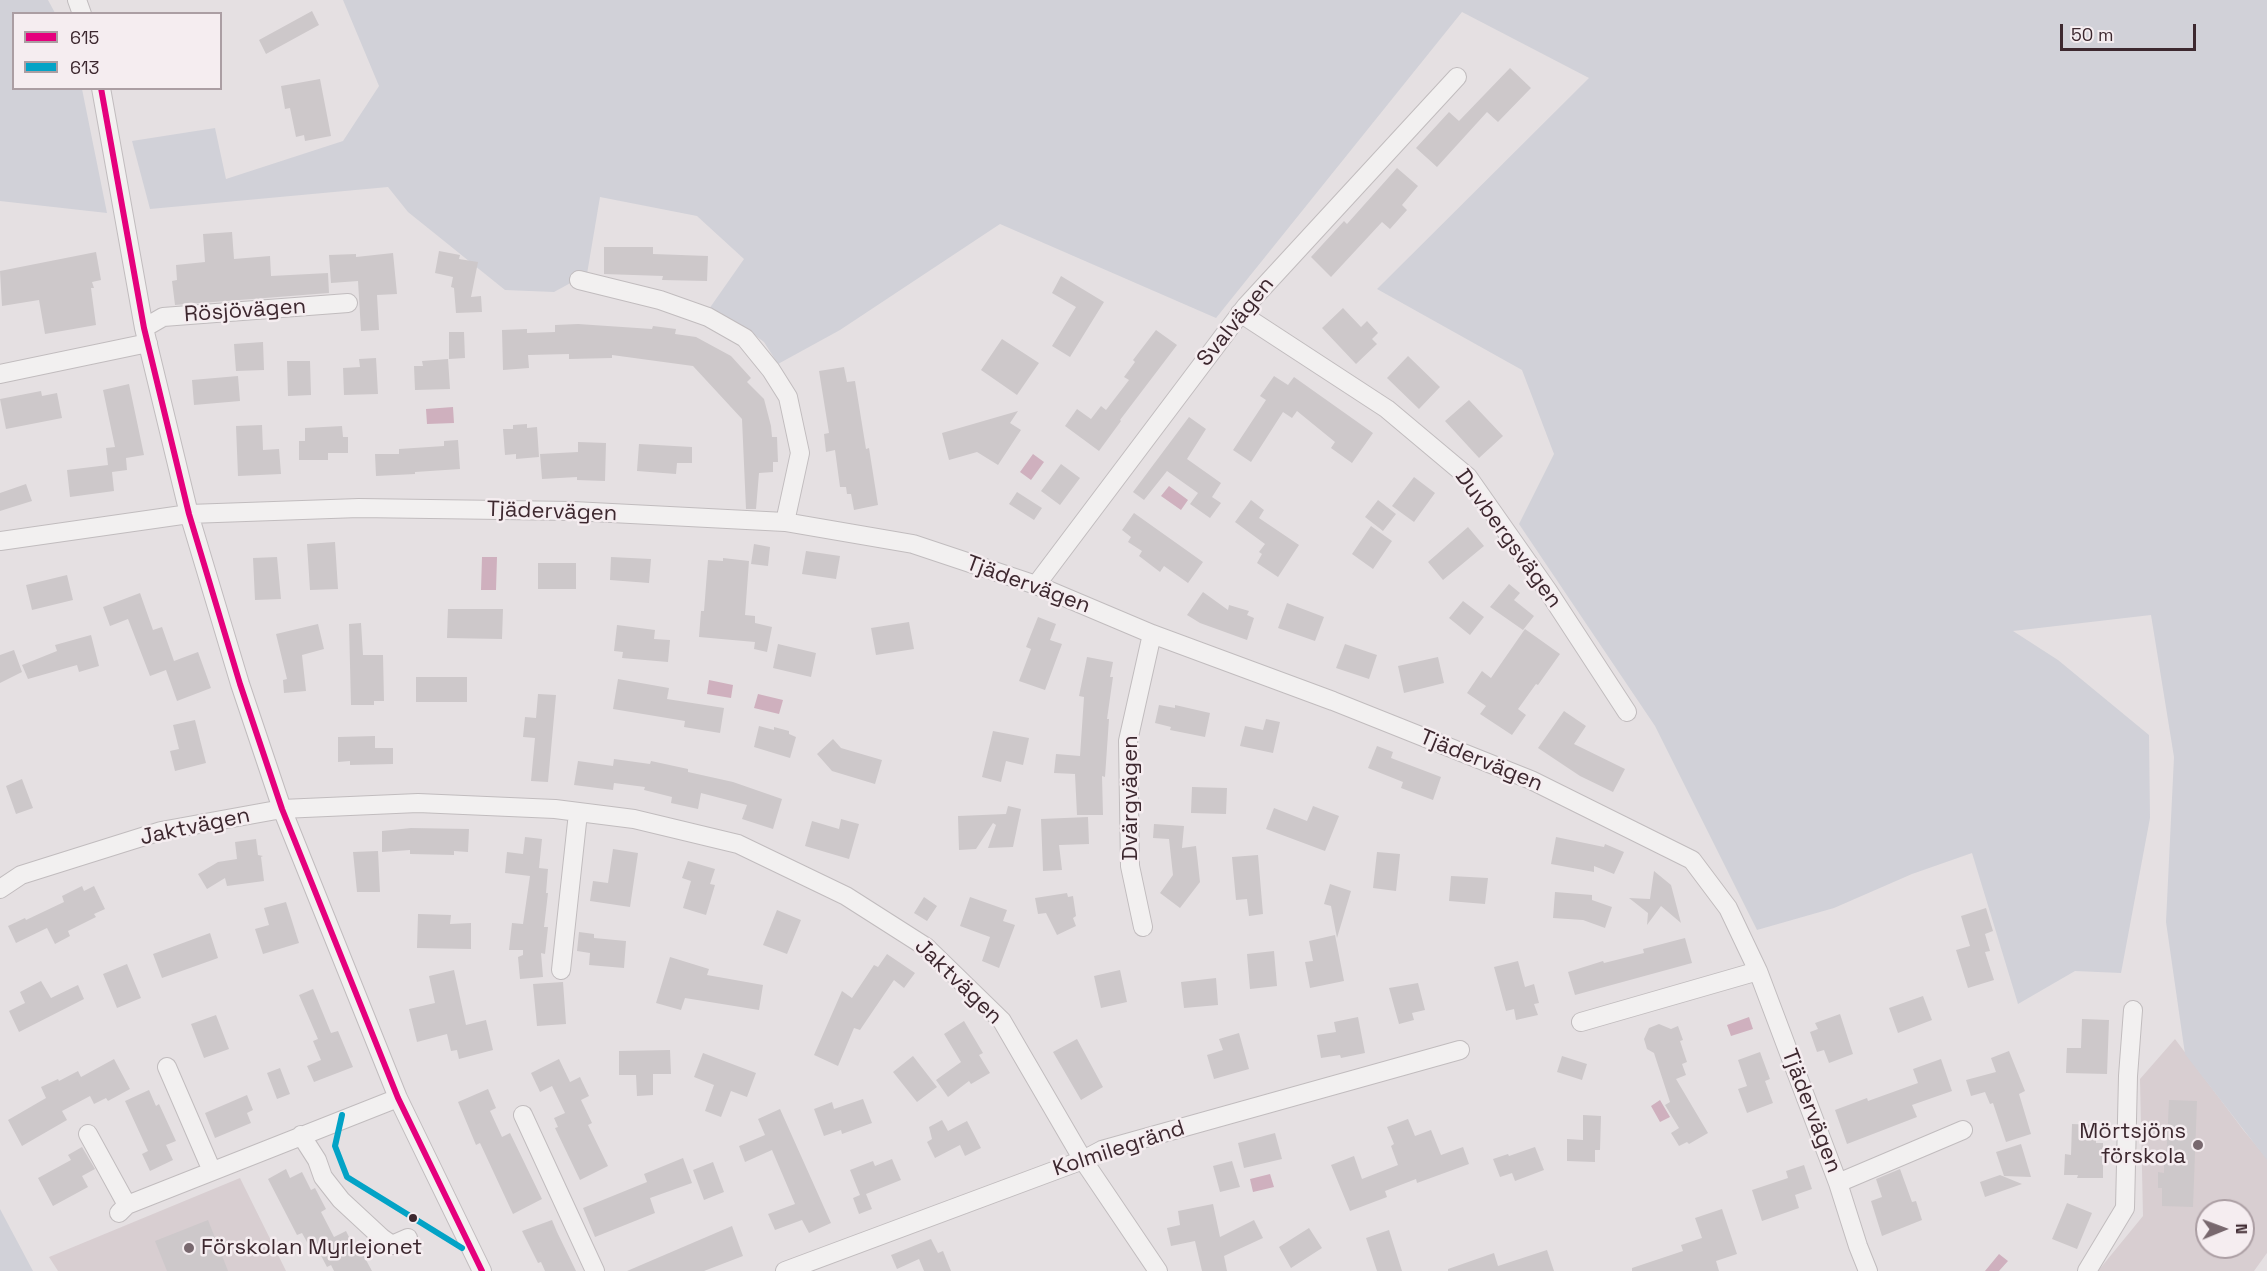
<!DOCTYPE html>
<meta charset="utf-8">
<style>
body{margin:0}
#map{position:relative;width:2267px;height:1271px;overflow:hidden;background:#e5e0e2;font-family:"Space Grotesk",sans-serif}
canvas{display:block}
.legend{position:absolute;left:12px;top:12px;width:210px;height:78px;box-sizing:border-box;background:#f5edf0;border:2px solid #ab9ea3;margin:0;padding:8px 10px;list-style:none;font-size:18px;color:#3d282f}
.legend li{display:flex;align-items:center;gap:12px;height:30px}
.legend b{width:30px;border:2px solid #ab9ea3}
.north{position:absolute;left:2195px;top:1199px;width:60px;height:60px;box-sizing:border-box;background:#f5edf0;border:2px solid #ab9ea3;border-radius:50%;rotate:89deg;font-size:16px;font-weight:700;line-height:24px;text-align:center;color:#3d282f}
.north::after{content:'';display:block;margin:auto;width:21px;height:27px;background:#78686e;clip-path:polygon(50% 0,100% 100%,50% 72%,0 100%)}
.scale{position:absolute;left:2060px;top:24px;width:136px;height:27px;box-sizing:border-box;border:3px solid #3d282f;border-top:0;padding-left:8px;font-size:18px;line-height:21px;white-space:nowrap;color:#3d282f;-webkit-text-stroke:4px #f5edf0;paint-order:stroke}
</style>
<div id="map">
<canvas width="2267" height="1271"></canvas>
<ul class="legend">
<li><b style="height:8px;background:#e5007d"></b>615</li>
<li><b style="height:8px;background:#03a3c6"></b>613</li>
</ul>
<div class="north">N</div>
<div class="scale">50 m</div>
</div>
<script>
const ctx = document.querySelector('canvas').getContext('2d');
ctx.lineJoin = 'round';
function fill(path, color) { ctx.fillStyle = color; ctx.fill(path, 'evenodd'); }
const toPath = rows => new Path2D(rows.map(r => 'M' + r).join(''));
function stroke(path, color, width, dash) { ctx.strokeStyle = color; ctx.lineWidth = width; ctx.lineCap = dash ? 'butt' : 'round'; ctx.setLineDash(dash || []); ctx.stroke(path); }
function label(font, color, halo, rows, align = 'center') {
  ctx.font = font + ' "Space Grotesk",sans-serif'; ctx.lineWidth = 5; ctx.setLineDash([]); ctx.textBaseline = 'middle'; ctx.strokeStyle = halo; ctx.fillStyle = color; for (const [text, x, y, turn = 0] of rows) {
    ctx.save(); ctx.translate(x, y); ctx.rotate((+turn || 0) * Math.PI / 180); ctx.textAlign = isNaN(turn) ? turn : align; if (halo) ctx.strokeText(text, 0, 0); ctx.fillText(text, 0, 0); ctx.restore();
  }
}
const built = toPath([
 [2175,1039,2244,1131,2267,1158,2267,1253,2254,1271,2098,1271,2143,1216,2140,1079],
 [2207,1211,2243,1211,2243,1247,2207,1247],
 [240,1178,286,1271,58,1271,49,1257]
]);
const green = toPath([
 [0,0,48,0,55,13,14,14,14,88,82,89,107,213,0,201],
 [343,0,2267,0,2267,1160,2185,1054,2166,922,2174,757,2151,615,2013,631,2058,660,2149,735,2150,818,2121,973,2075,971,2018,1004,1972,853,1912,874,1834,908,1757,930,1655,726,1519,524,1554,454,1522,370,1377,289,1589,78,1462,12,1216,318,1000,224,840,330,778,364,764,342,741,325,709,309,744,259,697,216,600,197,587,274,554,292,505,290,408,212,388,187,150,209,132,141,215,128,226,179,343,141,379,86],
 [0,1209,33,1271,0,1271]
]);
const water = toPath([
 [453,407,454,423,427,424,426,409],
 [1033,454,1044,462,1031,480,1020,472],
 [1169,486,1188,500,1181,510,1161,496],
 [482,557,497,557,496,590,481,590],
 [709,680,733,685,731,698,707,694],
 [758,694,783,700,779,714,754,708],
 [1749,1017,1753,1029,1731,1036,1727,1025],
 [1660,1100,1670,1117,1660,1122,1651,1106],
 [1270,1174,1274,1187,1253,1192,1250,1179],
 [1999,1254,2008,1261,1999,1271,1985,1271]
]);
const building = toPath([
 [312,11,319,25,266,54,259,40],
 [1510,68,1531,88,1498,122,1487,112,1437,167,1416,148,1449,112,1459,121],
 [320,79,331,136,305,141,304,135,296,137,290,108,285,109,281,86],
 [1397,168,1418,186,1402,205,1407,210,1390,229,1382,222,1331,277,1311,257,1344,221,1347,224],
 [232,232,234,259,270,256,271,276,328,273,329,293,175,305,172,281,177,280,176,265,205,262,203,234],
 [604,247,653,247,653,254,708,256,707,281,662,280,663,276,604,274],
 [439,251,460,255,459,259,478,262,471,297,481,296,482,312,456,313,454,288,451,287,453,277,435,273],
 [96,252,101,280,92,282,94,288,91,288,96,325,45,334,39,300,2,306,0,271],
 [393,253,397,294,377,295,379,330,361,331,358,281,331,283,329,255,356,254,356,257],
 [1061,276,1104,302,1070,357,1052,346,1076,307,1052,293],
 [1343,308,1361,327,1367,321,1378,333,1372,339,1377,344,1356,364,1322,328],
 [578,324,652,329,653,326,676,329,675,334,696,337,731,356,751,378,747,382,764,399,771,426,772,437,777,437,778,462,773,462,773,472,759,473,756,509,746,509,742,419,693,366,612,355,612,358,569,359,569,354,528,355,529,368,503,370,502,330,527,329,527,333,555,332,555,325],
 [1156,330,1177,345,1120,420,1121,421,1099,451,1065,426,1077,409,1091,419,1101,406,1106,410,1129,380,1124,377,1135,362,1133,360],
 [449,332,464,332,465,358,449,359],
 [1002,339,1039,363,1017,395,981,370],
 [263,342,264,370,236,371,234,344],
 [1408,356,1440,387,1419,409,1387,378],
 [376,358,378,394,344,395,343,368,360,367,359,359],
 [448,359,450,389,415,390,414,366,423,366,422,361],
 [287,361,310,361,311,395,288,396],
 [844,367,847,382,855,381,866,449,869,448,878,505,854,510,851,494,847,494,846,487,840,487,835,450,826,452,824,434,829,433,819,371],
 [238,376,240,401,194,405,192,380],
 [1274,376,1288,385,1294,377,1373,433,1352,463,1331,448,1335,442,1297,411,1292,418,1283,412,1251,462,1233,450,1266,400,1260,396],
 [129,384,144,455,126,458,127,470,112,472,114,491,70,497,67,470,108,465,106,448,115,447,103,390],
 [41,391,42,396,57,393,62,418,6,429,0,399],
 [1469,400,1503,436,1479,458,1445,421],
 [1018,411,1010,423,1021,430,998,465,977,452,949,460,942,433],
 [1189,417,1206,429,1187,459,1221,483,1212,497,1221,503,1210,518,1190,504,1198,493,1167,471,1144,500,1133,492],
 [527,424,527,428,537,427,539,457,516,459,516,454,505,455,503,429,513,429,513,425],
 [262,425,263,450,279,449,281,474,238,476,236,426],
 [342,426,343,437,348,437,348,453,328,453,328,460,299,460,299,441,305,441,305,428],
 [458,440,460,469,415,472,415,474,376,476,375,454,399,454,399,449,444,446,444,441],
 [578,442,606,443,605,481,577,480,577,477,542,479,540,454,578,452],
 [639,444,692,447,692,463,677,463,676,474,637,471],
 [1061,464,1080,478,1060,505,1041,491],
 [1414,477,1435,493,1414,522,1392,506],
 [26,484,32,501,0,511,0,493],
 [1017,492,1042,508,1034,520,1009,504],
 [1251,500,1264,510,1259,518,1299,545,1278,577,1257,563,1262,554,1259,552,1265,544,1235,522],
 [1378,500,1396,514,1383,531,1365,517],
 [1134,513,1203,562,1188,583,1164,566,1160,572,1139,556,1142,551,1128,542,1131,537,1122,530],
 [1371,526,1392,541,1373,569,1352,554],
 [1468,527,1484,546,1443,580,1428,562],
 [335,542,338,589,310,590,307,544],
 [754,544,770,547,768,566,751,564],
 [806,551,840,556,836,579,802,574],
 [277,557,281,599,255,600,253,558],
 [611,557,651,559,649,583,610,580],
 [723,558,749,561,745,615,755,616,755,623,772,627,767,652,754,649,755,642,699,637,701,611,704,611,708,560,723,561],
 [538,563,576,563,576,589,538,589],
 [67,575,73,600,32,610,26,585],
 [1509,584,1520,593,1514,600,1534,616,1523,630,1490,607],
 [1203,592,1228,610,1229,605,1249,611,1247,615,1254,618,1247,640,1200,623,1187,615],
 [140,593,153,630,162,627,174,661,198,652,211,688,177,701,166,670,150,676,128,619,110,626,103,607],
 [1463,601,1484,617,1470,635,1449,618],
 [1287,603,1324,617,1315,641,1278,628],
 [448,609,503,609,502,639,447,638],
 [1038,617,1056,624,1050,640,1062,644,1045,690,1019,681,1031,649,1026,647],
 [909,622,914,649,876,655,871,628],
 [361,623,363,655,383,655,384,701,374,701,374,705,351,705,349,624],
 [318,624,324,649,302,655,306,691,284,693,283,680,287,679,276,634],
 [617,625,655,630,654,639,670,640,668,662,622,658,623,652,614,651],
 [1525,629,1560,654,1538,685,1536,684,1518,709,1526,715,1512,735,1480,714,1486,706,1467,693,1482,671,1491,678],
 [91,635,99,666,79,672,77,665,28,679,22,665,57,651,55,645],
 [778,644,816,653,811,677,773,668],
 [1345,644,1377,655,1369,679,1336,668],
 [14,650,22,672,0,683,0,655],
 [1087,657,1113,662,1110,677,1113,677,1107,719,1109,719,1105,777,1102,776,1103,815,1077,815,1075,774,1054,773,1056,754,1080,756,1084,697,1079,696],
 [1438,657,1444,683,1404,693,1398,666],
 [416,677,467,677,467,702,416,702],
 [618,679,669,688,667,699,724,708,720,733,684,727,685,721,613,709],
 [538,694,556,695,548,782,531,781,535,738,523,737,525,717,536,718],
 [1159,705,1175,708,1175,705,1210,713,1205,737,1170,730,1171,727,1155,723],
 [1564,711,1586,726,1574,744,1625,769,1613,792,1580,776,1538,748],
 [1266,719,1280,722,1273,753,1240,746,1245,726,1263,730],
 [195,720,206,763,175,771,170,751,179,749,173,725],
 [759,726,774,730,774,727,789,731,789,734,796,737,790,758,754,747],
 [993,731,1029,738,1023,765,1006,761,1001,782,982,777],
 [375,736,375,748,393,748,393,764,350,765,350,761,338,762,338,737],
 [833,739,841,748,882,760,875,784,832,771,817,754],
 [1377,746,1393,752,1391,758,1441,777,1433,800,1401,788,1403,782,1368,768],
 [614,759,650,764,651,761,688,769,688,772,733,782,782,799,773,829,742,819,747,805,701,793,698,809,671,803,672,797,644,790,645,787,614,783,613,790,574,785,578,761,613,766],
 [22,779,33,808,16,814,6,786],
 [1192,787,1227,788,1226,814,1191,813],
 [1008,806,1021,809,1013,847,988,848,996,825,993,823,976,849,959,850,958,816,1006,814],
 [1313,806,1339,816,1325,851,1266,829,1274,808,1307,821],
 [1088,817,1089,844,1059,845,1062,870,1043,871,1041,819],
 [841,819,859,824,849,859,805,846,812,821,839,829],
 [1154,824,1184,826,1182,848,1196,846,1200,882,1180,908,1160,893,1173,875,1169,839,1153,838],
 [411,828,469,829,468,852,454,851,454,855,410,854,410,850,382,852,382,831],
 [525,837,542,839,539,868,548,869,546,893,548,893,544,927,548,927,545,954,541,953,543,977,520,979,518,957,523,955,523,950,509,950,512,923,523,924,530,876,505,873,507,852,523,854],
 [1556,837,1604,847,1605,844,1624,852,1614,874,1594,866,1594,872,1551,864],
 [256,839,258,855,263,856,261,857,264,881,227,886,225,878,207,889,198,874,218,862,237,859,235,842],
 [613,849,638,853,630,907,590,901,593,881,608,883],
 [378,851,380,892,357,892,353,852],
 [1377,852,1400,854,1396,891,1373,888],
 [1258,855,1263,914,1249,916,1247,899,1236,900,1232,857],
 [688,861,715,869,710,884,715,885,706,915,683,908,691,881,682,878],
 [1654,871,1671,885,1681,923,1661,906,1647,925,1648,913,1629,898,1650,899],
 [1451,876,1488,878,1485,904,1449,901],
 [1330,884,1351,891,1337,938,1331,906,1324,904],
 [82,886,84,891,94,886,105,909,94,914,96,917,68,931,70,936,55,944,47,928,16,943,8,926,25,918,26,920,64,902,62,896],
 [1555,892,1592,895,1592,900,1612,907,1605,928,1583,920,1553,918],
 [1067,893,1068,897,1073,896,1076,916,1073,918,1076,926,1057,935,1046,913,1038,914,1035,898],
 [924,897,937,906,927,921,914,913],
 [970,897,1007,910,1003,921,1015,925,999,968,982,961,990,937,960,926],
 [286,902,299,943,263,954,255,929,269,925,264,908],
 [1986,908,1993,931,1985,934,1990,951,1985,952,1994,980,1968,988,1956,950,1970,946,1961,916],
 [777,910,801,920,787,954,763,945],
 [418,914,451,915,450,924,471,923,471,949,417,948],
 [579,932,594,934,594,938,626,941,624,968,589,965,590,953,577,951],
 [210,933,218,958,162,978,153,954],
 [1335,935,1344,981,1310,988,1305,962,1313,961,1309,941],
 [1685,938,1692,963,1575,995,1568,972,1603,961,1604,963,1644,953,1643,949],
 [1274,951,1277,986,1250,989,1247,954],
 [887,954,915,973,904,988,894,980,860,1030,854,1028,838,1066,814,1055,842,991,852,998,874,965,878,967],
 [670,957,709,969,707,975,763,985,759,1010,685,998,681,1010,656,1003],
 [1518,961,1525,987,1534,984,1539,1003,1534,1004,1538,1015,1516,1020,1514,1009,1506,1011,1494,967],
 [127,964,141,998,117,1008,103,974],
 [454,970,466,1025,486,1020,493,1050,459,1059,457,1050,451,1051,447,1034,417,1042,409,1009,435,1003,429,976],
 [1120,970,1127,1002,1101,1008,1094,976],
 [1216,978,1218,1005,1184,1008,1181,982],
 [41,981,51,998,78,985,84,999,19,1032,9,1011,25,1003,20,992],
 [563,982,566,1024,537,1026,533,984],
 [1418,983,1425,1010,1412,1013,1414,1020,1399,1024,1389,988],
 [313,989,331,1033,338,1031,353,1067,314,1082,307,1066,321,1060,313,1041,318,1039,299,995],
 [1923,996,1932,1020,1898,1033,1889,1008],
 [1840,1014,1853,1054,1829,1063,1824,1050,1817,1052,1810,1032,1818,1029,1815,1023],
 [216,1015,229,1049,204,1058,191,1024],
 [1358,1017,1365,1053,1341,1058,1340,1055,1321,1058,1317,1035,1336,1032,1334,1022],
 [2082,1019,2109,1020,2107,1074,2066,1073,2067,1048,2081,1048],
 [964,1021,983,1053,979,1055,990,1073,971,1084,969,1081,948,1097,936,1080,961,1062,944,1034],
 [1659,1024,1671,1029,1678,1026,1683,1040,1680,1041,1687,1062,1682,1064,1686,1075,1676,1079,1708,1133,1689,1144,1687,1142,1679,1146,1671,1133,1679,1128,1665,1105,1670,1102,1654,1053,1647,1049,1644,1039,1649,1028],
 [1239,1033,1249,1069,1214,1079,1207,1055,1223,1050,1219,1039],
 [1077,1039,1103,1087,1081,1100,1053,1052],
 [670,1050,671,1074,653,1074,653,1095,637,1096,636,1075,619,1075,619,1051],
 [2009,1051,2025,1091,2019,1094,2031,1134,2006,1142,1993,1103,1990,1104,1985,1092,1971,1096,1966,1080,1996,1072,1991,1058],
 [1760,1052,1770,1079,1765,1081,1773,1103,1747,1113,1738,1089,1747,1086,1738,1060],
 [703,1053,756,1073,747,1097,731,1091,721,1117,705,1111,714,1085,694,1077],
 [913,1056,937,1087,917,1102,893,1072],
 [1562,1056,1587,1064,1582,1080,1557,1072],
 [114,1059,130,1089,108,1101,106,1098,94,1104,90,1096,62,1111,67,1120,22,1146,8,1120,46,1098,41,1087,58,1079,59,1081,78,1071,81,1077],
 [559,1059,570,1082,580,1077,589,1096,581,1100,592,1123,588,1125,608,1166,580,1180,555,1128,558,1127,554,1118,565,1113,552,1086,540,1092,531,1073],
 [1941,1059,1952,1091,1912,1105,1917,1117,1847,1144,1835,1110,1867,1098,1868,1101,1918,1083,1913,1069],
 [280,1068,290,1094,277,1099,267,1073],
 [488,1089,496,1108,490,1111,502,1137,510,1133,542,1199,513,1214,480,1143,476,1145,458,1102],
 [149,1090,156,1106,159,1104,176,1141,166,1145,173,1160,150,1171,142,1154,148,1151,125,1101],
 [247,1095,253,1110,247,1113,251,1123,215,1138,205,1113],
 [863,1099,872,1123,842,1134,841,1130,824,1136,814,1109,832,1102,834,1109],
 [2169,1100,2197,1101,2193,1207,2162,1206,2162,1188,2158,1188,2158,1172,2164,1173,2164,1163,2166,1163],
 [780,1109,831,1223,809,1233,802,1220,775,1230,768,1214,795,1204,772,1150,745,1162,739,1146,765,1135,758,1119],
 [1583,1115,1601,1116,1600,1150,1595,1150,1595,1162,1567,1161,1567,1139,1583,1140],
 [1408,1119,1415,1136,1431,1130,1441,1155,1463,1147,1469,1164,1417,1183,1416,1179,1385,1191,1387,1197,1350,1211,1331,1165,1354,1156,1362,1179,1398,1165,1391,1146,1394,1144,1387,1127],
 [942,1120,948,1131,967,1121,981,1148,965,1156,960,1145,935,1158,927,1142,932,1139,929,1127],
 [2072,1124,2096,1125,2096,1143,2103,1143,2103,1178,2077,1178,2078,1175,2064,1175,2065,1154,2071,1155],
 [1275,1133,1282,1159,1244,1168,1238,1143],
 [2021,1144,2031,1177,2004,1176,1996,1152],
 [82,1147,95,1169,82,1176,88,1187,53,1206,38,1178,71,1160,68,1155],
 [1535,1147,1544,1170,1515,1181,1512,1173,1500,1177,1493,1159,1508,1154,1509,1156],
 [683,1158,692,1183,650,1198,655,1213,595,1237,583,1208,647,1182,644,1174],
 [892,1159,901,1180,866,1194,872,1209,859,1214,853,1198,860,1195,850,1170,873,1161,875,1166],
 [1232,1161,1240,1187,1220,1192,1213,1166],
 [713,1162,724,1192,704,1200,693,1170],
 [1804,1165,1812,1189,1795,1195,1799,1208,1762,1221,1752,1190,1788,1178,1786,1171],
 [286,1169,290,1178,302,1172,311,1190,315,1188,326,1209,321,1212,334,1237,346,1231,355,1249,359,1247,372,1271,334,1271,331,1265,327,1267,317,1248,312,1251,302,1233,297,1235,268,1179],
 [1900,1169,1912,1202,1916,1201,1922,1220,1882,1236,1871,1201,1882,1197,1876,1179],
 [2000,1175,2022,1184,1985,1197,1980,1182],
 [2067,1203,2092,1213,2077,1249,2052,1239],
 [1213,1204,1220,1237,1254,1220,1263,1238,1224,1256,1227,1271,1202,1271,1195,1241,1171,1246,1167,1228,1180,1225,1178,1211],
 [1722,1209,1737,1254,1716,1261,1719,1271,1632,1271,1632,1268,1683,1251,1681,1245,1702,1238,1695,1218],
 [208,1220,228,1271,167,1271,155,1241],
 [552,1220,557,1232,576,1271,545,1271,541,1262,538,1263,522,1231],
 [732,1226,743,1256,704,1271,627,1271],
 [1309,1228,1322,1248,1291,1268,1279,1247],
 [1389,1230,1402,1271,1377,1271,1366,1238],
 [931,1239,938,1253,943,1251,951,1271,924,1271,919,1259,897,1269,891,1255],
 [1547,1250,1554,1271,1448,1271,1448,1269,1494,1253,1498,1266]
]);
const street = toPath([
 [77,0,82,14],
 [101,88,144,328,189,514,240,684,282,809,398,1098,482,1271],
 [579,280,660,300,708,317,745,338,771,370,788,397,800,453,785,522],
 [1240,313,1387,409,1468,477,1548,591,1627,712],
 [144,328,163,317,348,303],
 [0,374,148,343],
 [0,541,189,514,359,508,573,511,785,522,913,544,1036,585,1152,634,1333,701,1531,780,1692,860,1728,908,1758,971,1838,1183,1858,1246,1868,1271],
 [1036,585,1246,306,1457,77],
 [0,889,21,875,161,831,282,809,418,803,555,809,634,819,738,844,846,896,926,947,1002,1021,1083,1160,1158,1271],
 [1143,927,1130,866,1128,741,1152,634],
 [561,970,578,813],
 [1581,1022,1758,971],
 [167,1067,212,1171],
 [523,1115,595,1271],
 [88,1134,127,1205],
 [301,1135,317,1160,323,1177,341,1200,382,1238,392,1245,408,1238],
 [1838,1183,1963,1130],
 [119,1213,127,1205,398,1098],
 [785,1271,1083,1160,1102,1150,1460,1050],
 [2087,1271,2125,1208,2128,1076,2133,1010]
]);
const bus1 = toPath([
 [101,88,144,328,189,514,240,684,282,809,398,1098,482,1271]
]);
const bus2 = toPath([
 [342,1115,335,1146,347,1177,462,1248]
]);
const markers = [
 [2198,1145,6,"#78686e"],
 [413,1218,5,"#3d282f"],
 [189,1248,6,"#78686e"]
];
const streetNames = [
 ["Rösjövägen",245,311,-4],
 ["Svalvägen",1236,322,-51],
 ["Tjädervägen",552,512,2],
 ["Duvbergsvägen",1508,539,54],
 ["Tjädervägen",1028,585,20],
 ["Tjädervägen",1481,761,22],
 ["Dvärgvägen",1131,798,-90],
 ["Jaktvägen",195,827,-12],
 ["Jaktvägen",958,982,44],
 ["Tjädervägen",1811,1111,69],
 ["Kolmilegränd",1119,1149,-18]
];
const poiNames = [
 ["Mörtsjöns",2186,1132],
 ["förskola",2186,1157],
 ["Förskolan Myrlejonet",201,1248,"left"]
];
fill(built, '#d8ced1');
fill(green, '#d1d1d8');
fill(water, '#cfb0be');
fill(building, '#cdc8ca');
stroke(street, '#c1bcbe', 20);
stroke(street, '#f2f0f0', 18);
stroke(bus1, '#e5007d', 6);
stroke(bus2, '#03a3c6', 6);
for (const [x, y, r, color] of markers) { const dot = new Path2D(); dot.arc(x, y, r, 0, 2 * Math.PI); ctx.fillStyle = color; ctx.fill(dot); stroke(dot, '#f5edf0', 2); }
label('22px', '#3d282f', '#f5edf0', streetNames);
label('22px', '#3d282f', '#f5edf0', poiNames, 'right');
</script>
